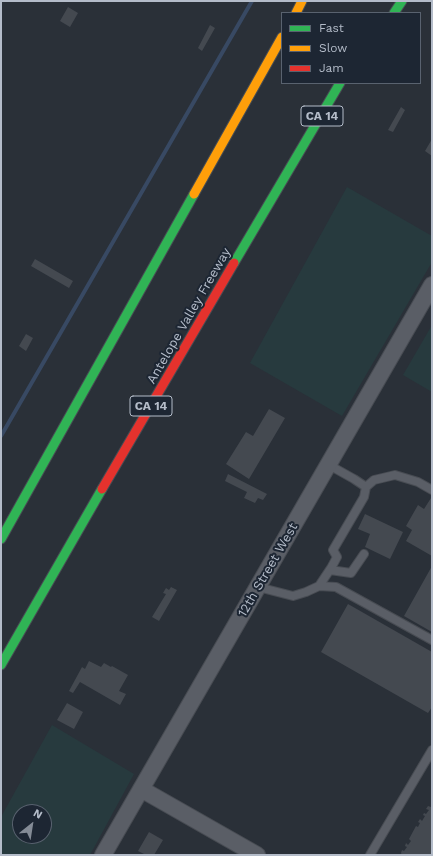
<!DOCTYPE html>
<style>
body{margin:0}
#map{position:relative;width:433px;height:856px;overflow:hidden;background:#2a3038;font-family:"Work Sans",sans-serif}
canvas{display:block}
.frame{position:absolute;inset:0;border:2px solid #b4bcc9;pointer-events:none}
.legend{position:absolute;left:281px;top:12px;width:140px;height:72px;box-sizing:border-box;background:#1d2633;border:1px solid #59626f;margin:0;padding:5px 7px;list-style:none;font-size:12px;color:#b4bcc9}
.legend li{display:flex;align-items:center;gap:8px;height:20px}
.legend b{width:20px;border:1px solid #59626f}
.north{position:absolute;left:12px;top:804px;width:40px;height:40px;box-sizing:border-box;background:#1d2633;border:1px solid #59626f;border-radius:50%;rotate:30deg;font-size:11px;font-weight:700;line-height:16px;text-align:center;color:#b4bcc9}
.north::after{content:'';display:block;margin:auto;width:14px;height:18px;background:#848b96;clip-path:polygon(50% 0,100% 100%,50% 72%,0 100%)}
</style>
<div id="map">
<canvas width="433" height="856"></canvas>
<div class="frame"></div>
<ul class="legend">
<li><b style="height:5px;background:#30b455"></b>Fast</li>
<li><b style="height:5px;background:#ff9f0a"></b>Slow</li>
<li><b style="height:5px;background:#e5322d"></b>Jam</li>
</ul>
<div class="north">N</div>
</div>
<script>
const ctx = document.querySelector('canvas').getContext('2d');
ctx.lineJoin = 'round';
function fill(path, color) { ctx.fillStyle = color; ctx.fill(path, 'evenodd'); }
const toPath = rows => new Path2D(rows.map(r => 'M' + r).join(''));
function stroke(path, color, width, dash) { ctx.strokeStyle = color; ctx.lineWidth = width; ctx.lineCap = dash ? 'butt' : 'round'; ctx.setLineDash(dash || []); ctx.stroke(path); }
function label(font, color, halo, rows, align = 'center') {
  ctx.font = font + ' "Work Sans",sans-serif'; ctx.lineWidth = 4; ctx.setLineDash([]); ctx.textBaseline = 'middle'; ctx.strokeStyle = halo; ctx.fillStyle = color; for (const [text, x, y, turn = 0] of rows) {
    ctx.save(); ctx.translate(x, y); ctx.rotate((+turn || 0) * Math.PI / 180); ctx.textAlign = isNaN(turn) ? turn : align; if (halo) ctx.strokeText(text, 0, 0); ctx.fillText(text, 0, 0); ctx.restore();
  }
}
const green = toPath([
 [347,187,432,236,432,262,342,416,250,363],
 [432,325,432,392,403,375],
 [52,725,134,774,90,855,1,855,1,817],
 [20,812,44,812,44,836,20,836]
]);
const stream = toPath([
 [1,436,252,1]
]);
const building = toPath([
 [68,7,78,13,70,27,60,21],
 [210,25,215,28,202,51,198,48],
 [401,107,405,110,393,132,388,130],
 [432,139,432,156,425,151],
 [35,259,73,281,69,288,31,266],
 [26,334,33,338,26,351,19,346],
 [269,409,285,418,249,479,226,464,246,432,253,436],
 [228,474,267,494,263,500,258,498,255,503,244,498,247,492,225,481],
 [431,498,432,499,432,556,406,541,412,530,406,526,418,505,424,509],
 [365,514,403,532,390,559,365,547,370,534,358,529],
 [432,566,432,632,404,616],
 [171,587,177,590,159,621,152,617,166,594,163,593,166,588,169,590],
 [348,604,432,652,432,707,428,713,321,652],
 [89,661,101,667,104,663,111,667,112,666,128,675,119,691,126,694,120,705,80,682,73,693,69,691,82,667,85,669],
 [67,703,83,712,74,729,57,720],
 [432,805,432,855,402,855,401,853,402,850,404,851,407,847,405,846,406,843,408,845,411,841,409,839,416,826,418,827,420,823,418,822,420,819,422,821,425,816,423,815,424,813,426,814,429,810,426,809,428,806,431,807],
 [149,832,163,840,154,855,146,855,138,851]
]);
const lane = toPath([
 [329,465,354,479,366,487],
 [364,554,351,573,330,570,337,557,333,550,364,497,366,487,374,480,395,475,418,482,432,490],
 [319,586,331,568],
 [258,587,293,596,306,592,319,586,336,587,432,640],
 [370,855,432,750]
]);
const street = toPath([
 [141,789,257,855],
 [103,855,432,285]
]);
const fast = toPath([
 [394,13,402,1],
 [234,263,340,83],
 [1,539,194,194],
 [1,665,102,489]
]);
const slow = toPath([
 [296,13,302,1],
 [194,194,282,37]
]);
const jam = toPath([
 [102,489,234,263]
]);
const shields = [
 [322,116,42],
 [151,406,42]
];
const shieldNames = [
 ["CA 14",322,116],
 ["CA 14",151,406]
];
const streetNames = [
 ["Antelope Valley Freeway",189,316,-60],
 ["12th Street West",268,570,-60]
];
fill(green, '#273a3e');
stroke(stream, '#384963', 4);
fill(building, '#444950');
stroke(lane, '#484c53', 10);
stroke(street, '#484c53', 18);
stroke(fast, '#474c53', 11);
stroke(slow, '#474c53', 11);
stroke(jam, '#474c53', 11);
stroke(lane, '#5a5e66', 8);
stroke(street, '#5a5e66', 16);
stroke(fast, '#30b455', 9);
stroke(slow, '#ff9f0a', 9);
stroke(jam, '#e5322d', 9);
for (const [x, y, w] of shields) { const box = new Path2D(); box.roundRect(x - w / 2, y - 10, w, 20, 3); ctx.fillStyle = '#1d2633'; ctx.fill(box); stroke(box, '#b4bcc9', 1); }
label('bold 12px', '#b4bcc9', null, shieldNames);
label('13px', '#b4bcc9', '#1d2633', streetNames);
</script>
